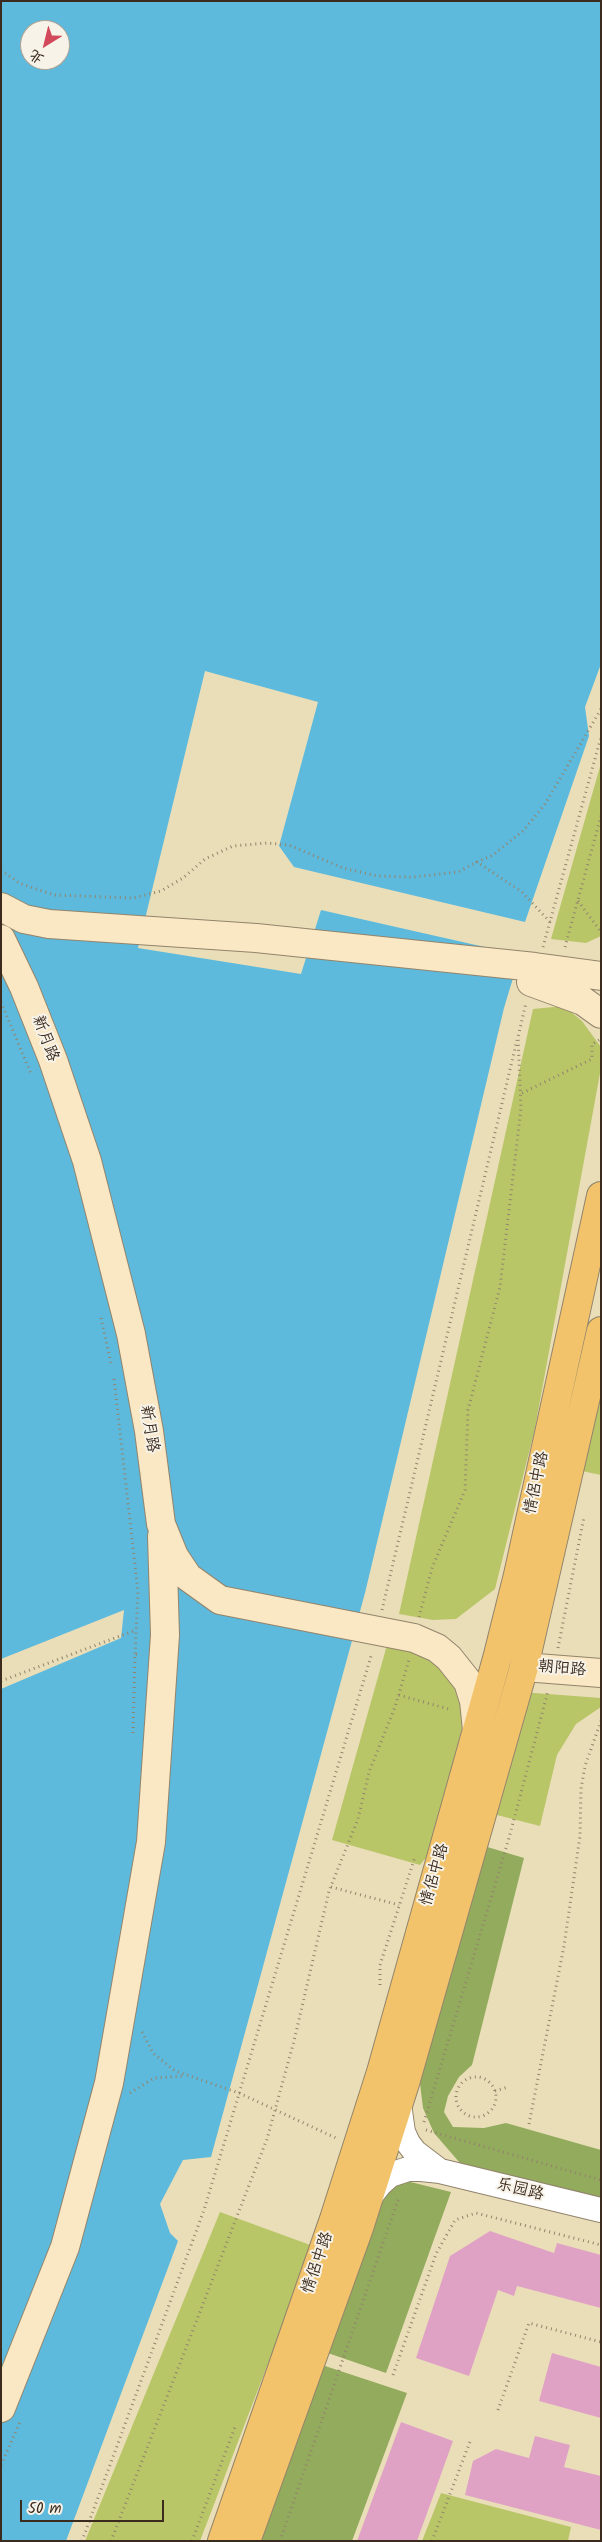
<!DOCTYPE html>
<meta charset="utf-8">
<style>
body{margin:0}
#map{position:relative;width:602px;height:2542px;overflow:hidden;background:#eadeb9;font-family:Kalam,"LXGW WenKai TC",sans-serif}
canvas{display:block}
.frame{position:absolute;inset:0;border:2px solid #3b2a1e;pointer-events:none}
.north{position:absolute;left:20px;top:20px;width:50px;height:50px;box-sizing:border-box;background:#f7f3e8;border:1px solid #aca397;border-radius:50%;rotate:216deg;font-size:14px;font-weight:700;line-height:20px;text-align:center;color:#3b2a1e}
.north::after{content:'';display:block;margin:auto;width:18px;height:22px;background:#d1495b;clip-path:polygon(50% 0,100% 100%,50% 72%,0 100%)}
.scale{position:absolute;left:20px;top:2500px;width:144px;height:22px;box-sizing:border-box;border:2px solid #3b2a1e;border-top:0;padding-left:6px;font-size:15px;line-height:18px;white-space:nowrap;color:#3b2a1e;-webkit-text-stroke:4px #f7f3e8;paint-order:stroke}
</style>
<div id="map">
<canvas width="602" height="2542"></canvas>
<div class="frame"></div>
<div class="north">北</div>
<div class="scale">50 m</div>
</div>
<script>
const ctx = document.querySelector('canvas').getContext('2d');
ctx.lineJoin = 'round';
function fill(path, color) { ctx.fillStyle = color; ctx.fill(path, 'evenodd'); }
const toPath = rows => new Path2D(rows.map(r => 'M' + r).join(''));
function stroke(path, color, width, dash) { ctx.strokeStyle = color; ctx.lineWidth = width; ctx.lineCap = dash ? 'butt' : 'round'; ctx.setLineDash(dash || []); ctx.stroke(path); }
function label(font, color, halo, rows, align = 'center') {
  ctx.font = font + ' Kalam,"LXGW WenKai TC",sans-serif'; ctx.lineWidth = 4; ctx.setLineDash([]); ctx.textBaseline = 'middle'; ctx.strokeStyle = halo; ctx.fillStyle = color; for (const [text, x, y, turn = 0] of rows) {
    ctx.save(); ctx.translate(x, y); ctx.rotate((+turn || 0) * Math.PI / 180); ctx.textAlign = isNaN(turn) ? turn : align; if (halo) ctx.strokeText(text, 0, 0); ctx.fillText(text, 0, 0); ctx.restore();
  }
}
const green = toPath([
 [601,763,601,936,586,943,551,939],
 [564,1006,582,1021,601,1047,601,1068,535,1428,495,1589,456,1619,433,1620,399,1614,533,1009],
 [601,1364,601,1475,577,1470],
 [387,1645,441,1656,465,1715,434,1848,420,1865,332,1840],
 [521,1692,601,1698,601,1707,576,1724,557,1755,540,1826,489,1813],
 [220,2212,313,2246,200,2541,85,2541],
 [441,2493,571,2527,568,2541,422,2541]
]);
const forest = toPath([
 [484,1846,524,1858,472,2065,459,2077,448,2096,444,2112,453,2127,484,2128,506,2123,601,2150,601,2204,466,2170,434,2133,423,2108,418,2067],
 [382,2175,451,2192,386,2373,322,2351],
 [316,2363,407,2393,352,2541,252,2541]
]);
const water = toPath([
 [1,1,601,1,601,664,585,707,589,736,525,922,294,867,279,846,318,702,205,671,138,948,301,974,321,910,520,955,504,1008,365,1593,211,2157,183,2160,160,2204,170,2233,178,2241,66,2541,1,2541],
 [30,30,60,30,60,60,30,60]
]);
const pier = toPath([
 [124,1610,121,1638,1,1689,1,1659]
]);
const building = toPath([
 [490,2231,554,2253,557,2243,601,2255,601,2308,517,2286,514,2296,498,2290,469,2376,416,2358,450,2256],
 [552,2353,601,2367,601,2418,539,2401],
 [401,2422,453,2441,417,2541,357,2541],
 [535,2436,570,2445,564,2467,601,2476,601,2530,465,2495,473,2461,496,2449,529,2458]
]);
const path = toPath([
 [1,870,19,883,54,895,134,898,161,891,183,878,205,859,233,846,267,843,289,845,343,868,377,876,414,877,458,872,477,862],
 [578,901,601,932],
 [550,922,522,892,477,862,493,855,524,830,545,804,601,709],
 [543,947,601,737],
 [565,947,601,816],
 [1,1002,31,1074],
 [522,1093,592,1059,592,1044,601,1039],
 [101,1318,111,1363],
 [114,1379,138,1592,135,1654],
 [382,1610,517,1040],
 [419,1617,432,1568,465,1490,468,1410,500,1287,521,1108,518,1037,526,1003],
 [558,1648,584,1517],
 [1,1681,136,1630],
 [399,1695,452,1710],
 [133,1733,135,1654,141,1655],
 [331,1887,399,1905],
 [380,1985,380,1965,415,1857],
 [142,2032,153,2053,175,2071,239,2093,336,2138],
 '456 2097a20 20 0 1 1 40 0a20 20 0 1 1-40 0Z',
 [495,2091,508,2087],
 [130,2093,154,2078,184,2076],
 [424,2122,509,1838,548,1691],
 [529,2124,564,1946,580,1836,581,1789,585,1766,601,1721],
 [426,2130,601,2180],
 [393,2375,436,2254,455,2220,476,2213,601,2245],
 [498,2410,529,2323,601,2342],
 [1,2465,20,2422],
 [82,2541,204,2210,372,1653],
 [111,2541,267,2139,294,2041,329,1891,358,1819,369,1772,395,1707,409,1660],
 [192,2541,235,2427],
 [280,2541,399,2197],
 [432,2541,471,2439]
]);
const street = toPath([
 [399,2104,403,2132,408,2143,415,2152,440,2171],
 [369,2198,380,2184,390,2175,408,2169,421,2169,440,2171,601,2210]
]);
const secondary = toPath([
 [1,907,24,919,49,924,256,938,535,967,601,976],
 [1,939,24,987,53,1060,87,1161,131,1334,149,1431,161,1524,174,1556,188,1577,220,1600,414,1638,437,1648,449,1658,468,1682,474,1701,477,1730],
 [531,982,583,1001,601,1014],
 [524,1667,601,1673],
 [1,2408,65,2247,109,2083,151,1842,165,1635,162,1536]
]);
const highway = toPath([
 [222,2541,334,2219,381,2072,498,1655,518,1575,601,1196],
 [246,2541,359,2228,406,2080,524,1667,601,1331]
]);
const streetNames = [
 ["新月路",44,1039,69],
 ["新月路",148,1429,81],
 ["情侶中路",538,1483,-78],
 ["朝阳路",562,1670,5],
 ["情侶中路",436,1875,-74],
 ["乐园路",520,2191,14],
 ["情侶中路",319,2263,-71]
];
fill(green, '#b9c668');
fill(forest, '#92ab5c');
fill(water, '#5ebadc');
fill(pier, '#eadeb9');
fill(building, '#e0a2c4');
stroke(street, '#92846c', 26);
stroke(secondary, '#92846c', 30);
stroke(highway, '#92846c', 30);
stroke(path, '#92846c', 3, [1, 4]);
stroke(street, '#fff', 24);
stroke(secondary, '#fae7c3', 28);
stroke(highway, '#f2c36a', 28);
label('16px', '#3b2a1e', '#f7f3e8', streetNames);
</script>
